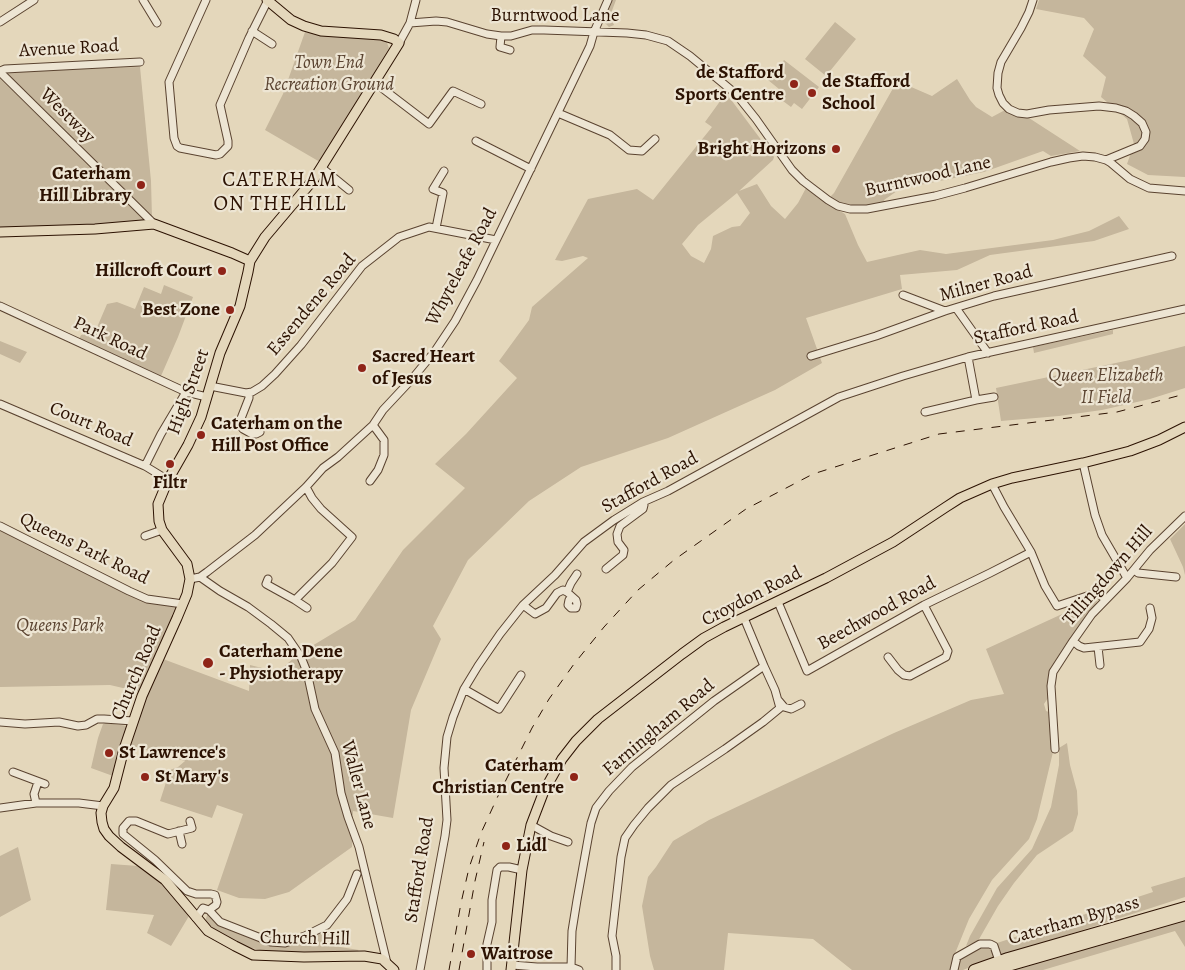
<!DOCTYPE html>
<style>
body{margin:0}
canvas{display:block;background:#e4d7bb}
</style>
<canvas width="1185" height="970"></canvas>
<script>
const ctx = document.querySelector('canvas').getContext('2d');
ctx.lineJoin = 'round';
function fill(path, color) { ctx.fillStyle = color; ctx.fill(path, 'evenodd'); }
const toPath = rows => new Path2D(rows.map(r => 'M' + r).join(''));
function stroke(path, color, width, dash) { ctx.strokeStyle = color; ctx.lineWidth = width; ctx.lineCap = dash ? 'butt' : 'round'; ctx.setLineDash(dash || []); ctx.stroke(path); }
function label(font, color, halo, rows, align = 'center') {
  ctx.font = font + ' Alegreya,serif'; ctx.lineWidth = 4.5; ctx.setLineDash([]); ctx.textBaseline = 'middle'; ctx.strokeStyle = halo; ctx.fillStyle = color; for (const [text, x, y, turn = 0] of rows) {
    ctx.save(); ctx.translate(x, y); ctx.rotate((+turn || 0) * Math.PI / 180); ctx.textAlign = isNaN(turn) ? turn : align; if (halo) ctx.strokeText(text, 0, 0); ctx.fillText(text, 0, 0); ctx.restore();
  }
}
const green = toPath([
 [611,0,616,0,610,16,614,25,609,27,603,21],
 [1039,0,1185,0,1185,177,1148,175,1127,164,1134,144,1127,119,1101,97,1106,77,1083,56,1094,29,1084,18,1036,9],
 [835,22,856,39,826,76,805,59],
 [305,32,334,37,382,38,386,40,389,48,320,162,265,130,283,94],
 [784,60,819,87,802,109,794,103,791,107,775,95,779,89,768,80],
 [140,67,151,181,152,218,147,222,0,228,0,75,5,71],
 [957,79,970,100,976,107,992,117,1005,110,1019,117,1029,118,1080,151,1051,156,1043,151,984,172,900,189,884,200,885,202,868,205,853,205,838,203,830,197,834,193,896,83,902,83,932,96],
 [726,93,774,157,773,160,739,191,757,184,771,206,785,219,798,203,806,188,826,203,845,214,858,245,867,262,920,250,946,254,1053,240,1089,231,1119,216,1129,229,1094,241,990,255,957,270,900,275,902,289,806,318,822,363,775,390,668,438,581,467,529,501,468,560,433,626,441,639,411,710,393,818,353,811,352,847,289,892,265,899,239,898,217,890,243,814,217,805,212,818,160,801,170,770,178,767,185,761,129,745,146,699,163,659,249,691,250,665,278,672,297,655,355,620,403,550,465,488,435,464,466,434,517,378,499,361,529,320,532,307,588,258,583,256,562,261,555,260,588,199,637,189,653,200,712,127,705,122],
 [737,193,750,213,740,226,732,227,713,236,711,249,704,263,691,256,682,244,698,225],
 [164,285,193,297,178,337,161,376,79,339,81,335,95,332,107,304,117,302,135,309,144,287,161,294],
 [1113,330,1113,334,1034,353,1033,347],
 [0,341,27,352,20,363,0,354],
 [1185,346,1185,388,1150,399,1102,410,1059,416,1001,421,996,388,1130,360],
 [1185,524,1185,575,1183,567,1170,539],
 [0,530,128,594,178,607,140,692,110,685,0,687],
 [1098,600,1048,676,1048,698,1044,704,1046,711,1049,712,1054,735,1053,752,1037,819,1029,839,992,880,969,919,952,961,958,955,989,945,993,947,995,957,963,970,852,970,813,939,728,933,724,970,654,970,650,956,642,906,648,877,656,867,673,841,709,820,894,733,971,700,1004,694,986,649,1060,615],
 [106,723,128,726,113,776,91,768,98,738,103,724],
 [1067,743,1070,765,1077,791,1078,814,1073,831,1037,855,1014,883,998,906,978,941,966,946,970,936,997,888,1032,849,1051,807,1059,765,1059,748],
 [18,847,31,900,0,917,0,856],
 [111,864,138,866,161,882,189,916,171,946,147,933,154,915,106,910],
 [1185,877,1185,897,1002,956,997,943,1153,892,1151,887],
 [209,910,220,922,285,943,327,925,334,946,359,950,354,953,273,953,247,947,216,930,205,921],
 [1185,920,1185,947,1175,931,1043,970,1010,970]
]);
const minor = toPath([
 [143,0,157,23],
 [206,0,169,82,174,138,177,146,180,148,216,155,220,154,228,146,228,141,220,105,249,38,268,0],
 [1033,0,1029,12,1021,28,1001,62,998,73,997,88,999,95,1003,103,1009,109,1018,113,1027,114,1049,110,1099,106,1116,108,1126,111,1134,116,1142,123,1146,132,1145,139,1140,146,1106,160],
 [0,22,34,0],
 [410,23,436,21,447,22,487,34,501,36,511,36,532,30,544,30,627,33,646,35,668,41,690,56,736,94,756,119,792,170,803,181,828,200,838,206,850,209,867,209,935,196,965,188,1051,162,1069,158,1083,156,1095,157,1106,160,1111,163,1130,179,1149,188,1185,191],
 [252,31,272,44],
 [501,36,500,47,510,50],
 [399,43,410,23,416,0],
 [0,71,5,69,140,62],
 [0,72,154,224],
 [374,82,429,124,453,91,481,104],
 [558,113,610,135,629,150,642,151,655,139],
 [476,141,531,169],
 [322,168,349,190],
 [436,228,443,193,433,189,444,171],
 [903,295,945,311],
 [0,306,186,392,207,397],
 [956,308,988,353],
 [811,356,876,336,945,311,994,296,1172,256],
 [968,357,976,400,994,397],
 [210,386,246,393,252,392,262,386,275,374,301,345,362,266,399,237,429,227,496,240],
 [249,393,249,398,240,421,241,426,243,429,252,434,256,434,260,432],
 [0,404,145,466,168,480],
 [925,412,976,400],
 [1083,463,1095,515,1102,535,1127,578],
 [145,466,161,434,186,392],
 [370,481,378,470,384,455,384,440,373,425],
 [992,484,1004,507,1031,552,1045,586,1057,606,1093,594,1098,594,1106,599],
 [306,487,312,498,321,509,352,537,332,563,295,600,307,608],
 [0,526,129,591,147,599,183,604],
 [145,536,162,530],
 [606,569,623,555,624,550,618,542,617,534,620,526,643,509,644,505,643,502],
 [1134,570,1138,573,1176,577],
 [200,577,220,591,248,607,271,624,288,638,301,657,307,672,315,709,335,753,341,793,348,817,359,847,387,963],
 [190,579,200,577,207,572,255,535,306,487,323,468,338,457,373,425,383,410,412,379,435,351,455,321,477,280,590,46,594,32,608,0],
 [268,579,266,584,295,600],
 [567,592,571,583,577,574],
 [778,602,807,671,924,605,990,573,1031,552],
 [523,605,535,614,546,608,557,593,563,590,567,592,576,600,577,604,576,608,571,608,568,605,569,600,573,598],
 [1073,641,1079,646,1084,648,1140,642,1149,629,1152,618,1150,608],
 [1098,647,1100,665],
 [888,657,898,670,904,675,910,676,946,657,948,651,924,605],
 [464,689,499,709,521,675],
 [779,701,784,707,791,709,801,704],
 [0,722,25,724,59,722,78,726,86,725,97,719,104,719,133,721],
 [1055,749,1051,686,1053,672,1073,641,1092,614,1127,578,1150,550,1185,516],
 [13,772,45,784],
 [36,803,34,794,38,782],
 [0,808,36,803,79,803,103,806],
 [190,821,192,828,168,834,136,821,129,821,123,828,123,834,155,860,187,891,196,894,211,894,215,895,217,902,216,905,209,910],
 [531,825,551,836,568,842],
 [179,831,182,844],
 [196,918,203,908,209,910,220,922,271,942,285,943,305,936,327,925,347,899,357,874],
 [512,965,537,967,571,967,579,970],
 [571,967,572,931,577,900,588,839,591,823,596,808,609,791,632,767,714,701,764,666,744,618],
 [420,970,445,836,447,820,444,768,447,737,453,717,464,689,478,666,500,634,523,605,555,575,584,542,614,520,643,502,668,491,839,397,903,376,968,357,1185,309],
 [487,970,487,944,492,922,492,900,497,870,500,867,509,867,522,870],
 [616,970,616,956,612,936,621,857,625,838,634,825,648,808,671,785,725,749,763,722,780,708,775,690,764,666],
 [954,970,957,957,980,944,990,944,994,946,999,961]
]);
const major = toPath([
 [267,0,291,20,304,26,321,31,381,35,394,39,399,43,314,179,265,237,250,261,248,272,240,306,220,353,201,417,188,445,168,480,158,504,159,521,162,530,187,564,190,579,187,594,177,618,142,696,124,749,114,788,103,806,101,813,102,822,104,829,109,836,121,847,165,880,208,931,235,946,253,955,304,957,364,956,382,959,394,970],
 [0,232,95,229,154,224,232,253,250,261],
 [511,970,522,870,531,825,544,791,562,759,576,741,598,719,682,654,704,638,724,627,826,578,893,542,946,507,960,498,992,484,1012,478,1083,463,1130,451,1159,440,1185,427]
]);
const highway = toPath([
 [974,970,1008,958,1185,907],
 [994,970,1185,915]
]);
const rail = toPath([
 [449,970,461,903,469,868,481,833,498,796,532,728,549,699,574,664,604,627,638,590,674,560,746,509,813,474,939,434,1117,412,1185,394],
 [459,970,475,881,484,842]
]);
const markers = [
 [794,84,5,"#8f2418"],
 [812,93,5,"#8f2418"],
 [836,149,5,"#8f2418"],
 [141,185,5,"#8f2418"],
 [222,271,5,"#8f2418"],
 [230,310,5,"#8f2418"],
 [362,368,5,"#8f2418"],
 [201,435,5,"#8f2418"],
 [170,464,5,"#8f2418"],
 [208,663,6,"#8f2418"],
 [109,753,5,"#8f2418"],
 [145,777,5,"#8f2418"],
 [574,777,5,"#8f2418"],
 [506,846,5,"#8f2418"],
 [471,954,5,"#8f2418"]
];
const streetNames = [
 ["Burntwood Lane",555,16],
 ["Avenue Road",69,49,-3],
 ["Westway",67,116,45],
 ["Burntwood Lane",928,177,-13],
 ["Whyteleafe Road",462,267,-62],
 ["Milner Road",986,284,-15],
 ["Essendene Road",312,305,-50],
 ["Stafford Road",1026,328,-12],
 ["Park Road",110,339,25],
 ["High Street",189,392,-70],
 ["Court Road",91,425,23],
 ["Stafford Road",650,483,-29],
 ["Queens Park Road",84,549,26],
 ["Tillingdown Hill",1108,576,-49],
 ["Croydon Road",752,597,-27],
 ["Beechwood Road",877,614,-29],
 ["Church Road",137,673,-67],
 ["Farningham Road",659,728,-40],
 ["Waller Lane",358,785,75],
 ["Stafford Road",420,870,-81],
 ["Caterham Bypass",1074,921,-16],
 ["Church Hill",305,939,1]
];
const parkNames = [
 ["Town End",329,63],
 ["Recreation Ground",329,85],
 ["Queen Elizabeth",1106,376],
 ["II Field",1106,398],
 ["Queens Park",60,626]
];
const poiNames = [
 ["de Stafford",784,73,"right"],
 ["Sports Centre",784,95,"right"],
 ["de Stafford",822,82],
 ["School",822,104],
 ["Bright Horizons",826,149,"right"],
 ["Caterham",131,174,"right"],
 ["Hill Library",131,196,"right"],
 ["Hillcroft Court",212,271,"right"],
 ["Best Zone",220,310,"right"],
 ["Sacred Heart",372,357],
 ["of Jesus",372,379],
 ["Caterham on the",211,424],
 ["Hill Post Office",211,446],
 ["Filtr",170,483,"center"],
 ["Caterham Dene",219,652],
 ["- Physiotherapy",219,674],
 ["St Lawrence's",119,753],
 ["Caterham",564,766,"right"],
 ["Christian Centre",564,788,"right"],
 ["St Mary's",155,777],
 ["Lidl",516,846],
 ["Waitrose",481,954]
];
const quarterNames = [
 ["CATERHAM",280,181],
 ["ON THE HILL",280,205]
];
fill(green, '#c5b69c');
stroke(minor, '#5a4330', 9);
stroke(major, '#2c1202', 11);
stroke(highway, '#2c1202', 12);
stroke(minor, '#ede5d3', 7);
stroke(major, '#e4d7bb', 9);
stroke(highway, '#e4d7bb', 10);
stroke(rail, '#2c1202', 1, [9, 9]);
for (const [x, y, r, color] of markers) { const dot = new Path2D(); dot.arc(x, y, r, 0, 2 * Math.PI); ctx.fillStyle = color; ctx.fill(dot); stroke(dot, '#ede5d3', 2); }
label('19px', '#2c1202', '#ede5d3', streetNames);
label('italic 19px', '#5a4330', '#ede5d3', parkNames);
label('bold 19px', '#2c1202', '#ede5d3', poiNames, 'left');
ctx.letterSpacing = '1px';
label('21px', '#2c1202', '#ede5d3', quarterNames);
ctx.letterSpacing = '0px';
</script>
